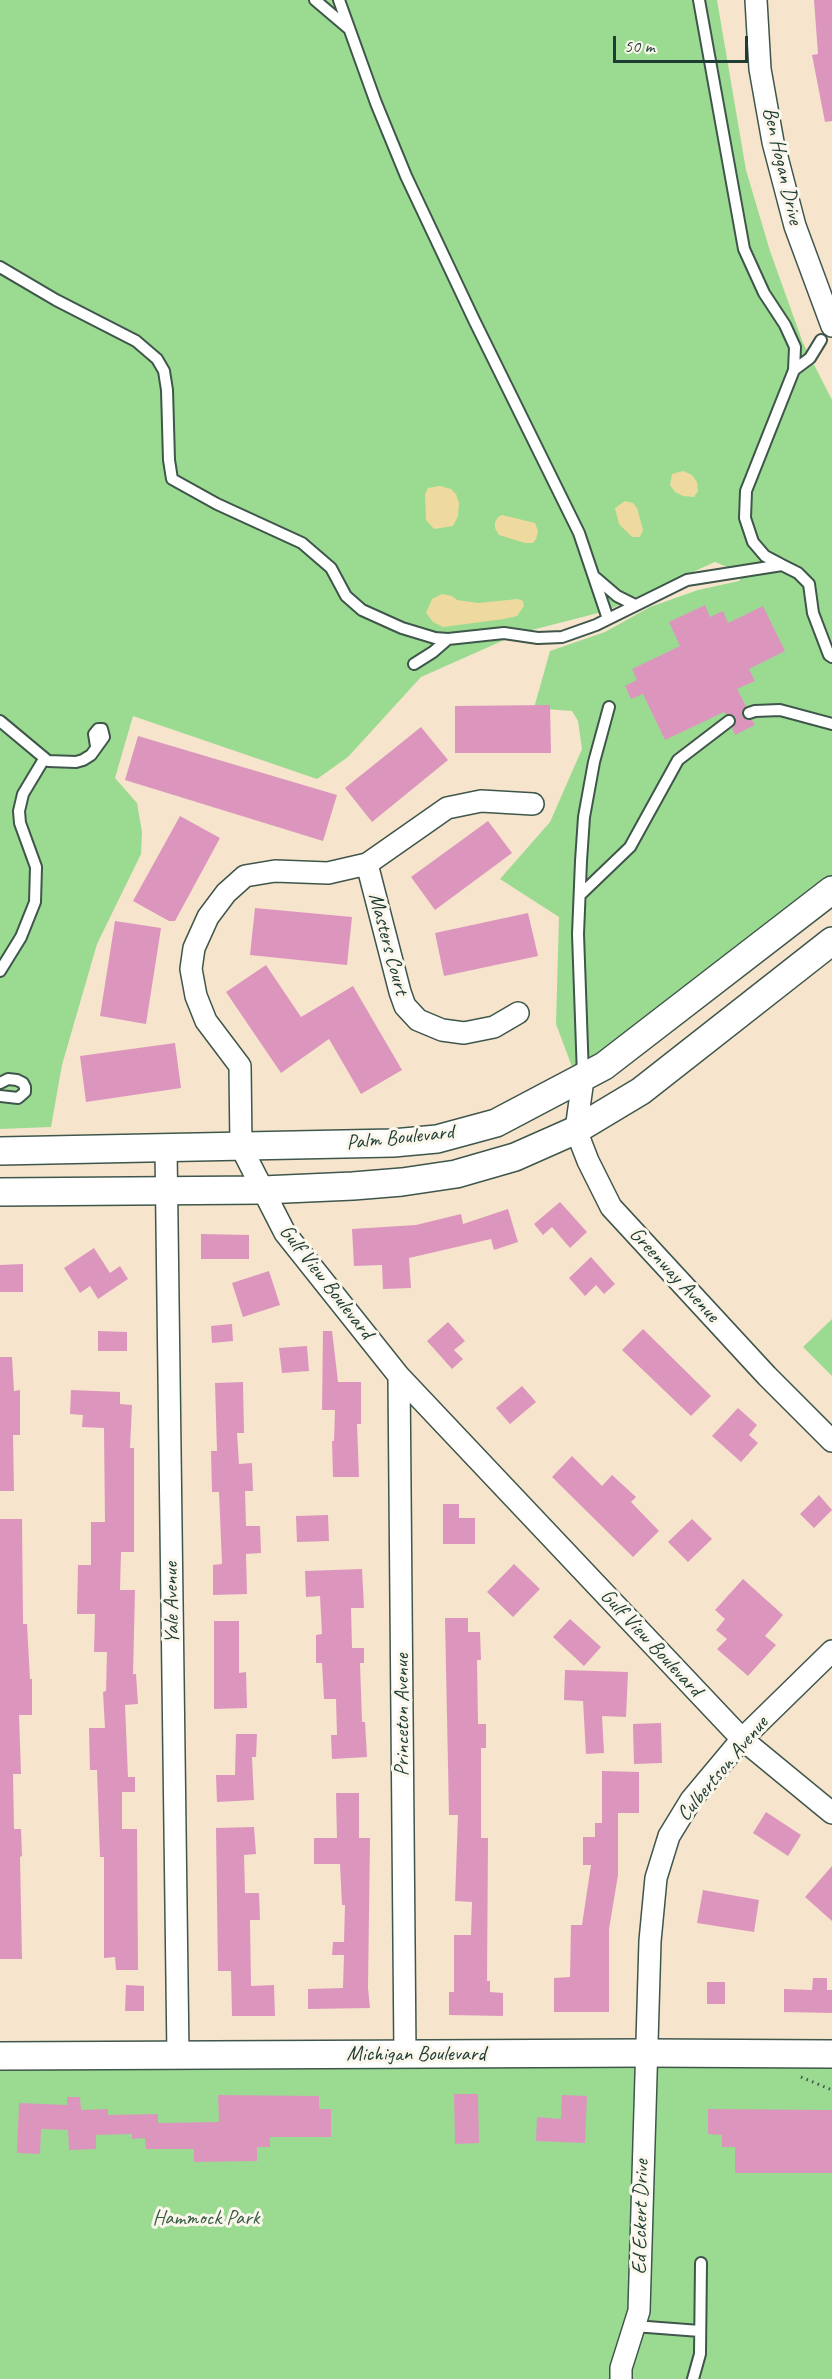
<!DOCTYPE html>
<style>
body{margin:0}
#map{position:relative;width:832px;height:2379px;overflow:hidden;background:#f6e4cc;font-family:Caveat,sans-serif}
canvas{display:block}
.scale{position:absolute;left:613px;top:36px;width:135px;height:27px;box-sizing:border-box;border:3px solid #1f3d34;border-top:0;padding-left:8px;font-size:18px;line-height:21px;white-space:nowrap;color:#1f3d34;-webkit-text-stroke:4px #fbf7ec;paint-order:stroke}
</style>
<div id="map">
<canvas width="832" height="2379"></canvas>
<div class="scale">50 m</div>
</div>
<script>
const ctx = document.querySelector('canvas').getContext('2d');
ctx.lineJoin = 'round';
function fill(path, color) { ctx.fillStyle = color; ctx.fill(path, 'evenodd'); }
const toPath = rows => new Path2D(rows.map(r => 'M' + r).join(''));
function stroke(path, color, width, dash) { ctx.strokeStyle = color; ctx.lineWidth = width; ctx.lineCap = dash ? 'butt' : 'round'; ctx.setLineDash(dash || []); ctx.stroke(path); }
function label(font, color, halo, rows, align = 'center') {
  ctx.font = font + ' Caveat,sans-serif'; ctx.lineWidth = 6; ctx.setLineDash([]); ctx.textBaseline = 'middle'; ctx.strokeStyle = halo; ctx.fillStyle = color; for (const [text, x, y, turn = 0] of rows) {
    ctx.save(); ctx.translate(x, y); ctx.rotate((+turn || 0) * Math.PI / 180); ctx.textAlign = isNaN(turn) ? turn : align; if (halo) ctx.strokeText(text, 0, 0); ctx.fillText(text, 0, 0); ctx.restore();
  }
}
const green = toPath([
 [0,0,717,0,746,170,770,251,803,343,832,400,832,876,658,1014,574,1072,556,1024,559,917,500,879,550,822,582,749,578,721,572,711,534,708,550,651,605,632,650,607,698,590,739,581,744,574,715,562,606,611,520,633,421,677,348,757,317,779,133,716,115,778,137,803,142,832,141,854,97,944,62,1065,51,1127,0,1129],
 [832,1319,832,1376,803,1347],
 [0,2056,832,2061,832,2379,0,2379]
]);
const sand = toPath([
 [683,471,692,475,697,482,698,491,694,497,683,496,675,492,670,485,672,474],
 [440,486,451,489,456,494,459,503,458,516,453,526,434,529,426,520,425,494,428,488],
 [625,501,633,503,637,508,643,530,640,537,632,537,619,524,615,508],
 [502,515,535,523,538,531,536,539,533,543,525,543,499,535,495,528,495,522,498,517],
 [442,594,452,596,457,600,478,603,518,599,523,601,524,606,517,616,504,619,443,627,433,622,426,613,432,599]
]);
const building = toPath([
 [814,0,832,0,832,121,825,122,812,55,818,54],
 [705,605,710,617,723,611,728,623,763,606,785,651,749,669,755,681,737,689,746,706,742,711,742,716,747,720,752,720,755,725,735,735,732,728,736,723,735,717,731,714,726,714,724,712,665,740,643,694,631,699,625,686,637,680,632,669,680,646,669,622],
 [550,705,551,753,455,753,455,706],
 [421,727,448,760,372,822,345,788],
 [138,736,337,795,323,841,125,780],
 [180,816,220,838,175,921,169,921,133,901],
 [488,821,512,853,435,910,411,877],
 [255,908,352,917,347,965,250,955],
 [528,913,538,956,444,976,435,933],
 [115,921,161,928,146,1024,100,1016],
 [266,965,301,1017,353,986,402,1070,361,1094,329,1039,281,1073,226,992],
 [175,1043,181,1088,86,1102,80,1056],
 [560,1202,587,1232,570,1248,552,1227,543,1235,534,1224],
 [508,1209,518,1242,494,1250,491,1239,409,1258,411,1288,383,1289,382,1265,354,1266,352,1229,416,1225,461,1214,463,1224],
 [201,1234,249,1235,249,1259,201,1259],
 [94,1248,110,1273,120,1266,128,1279,98,1299,90,1286,80,1293,64,1268],
 [591,1257,615,1284,604,1294,596,1285,585,1296,569,1278],
 [23,1264,23,1292,0,1292,0,1265],
 [269,1271,280,1305,243,1317,232,1283],
 [448,1322,465,1341,454,1350,463,1359,452,1369,427,1341],
 [232,1324,233,1341,212,1343,211,1326],
 [643,1329,711,1396,691,1416,622,1350],
 [98,1331,127,1332,127,1351,98,1351],
 [323,1331,332,1331,338,1382,361,1382,361,1424,357,1424,359,1477,333,1477,332,1441,334,1441,335,1410,322,1410],
 [307,1346,309,1371,282,1373,279,1348],
 [0,1357,12,1357,14,1391,20,1390,20,1435,13,1435,14,1491,0,1491],
 [243,1382,244,1433,237,1433,239,1464,252,1463,253,1491,245,1491,246,1526,260,1526,261,1553,246,1554,247,1594,213,1595,213,1565,222,1564,219,1492,212,1492,211,1451,217,1451,215,1383],
 [522,1386,536,1402,510,1424,496,1408],
 [71,1390,120,1392,120,1404,132,1405,130,1448,134,1448,134,1552,121,1552,120,1590,135,1590,133,1674,136,1674,138,1704,125,1705,128,1777,135,1777,135,1792,122,1792,122,1829,137,1829,138,1970,116,1970,115,1957,104,1958,104,1857,100,1857,97,1770,90,1770,89,1728,105,1728,103,1692,106,1691,107,1652,94,1652,95,1614,77,1614,78,1565,91,1565,91,1522,105,1522,104,1428,82,1427,83,1415,70,1414],
 [738,1408,757,1425,749,1435,758,1443,741,1462,712,1436],
 [572,1456,602,1486,612,1475,636,1497,631,1502,659,1531,633,1557,552,1477],
 [819,1495,832,1510,814,1528,800,1514],
 [443,1504,459,1504,459,1518,475,1518,475,1544,443,1544],
 [328,1515,329,1541,297,1542,296,1516],
 [0,1519,22,1519,23,1624,27,1624,30,1679,32,1679,32,1715,19,1715,21,1774,13,1774,14,1829,21,1829,22,1856,20,1857,22,1959,0,1959],
 [692,1519,712,1539,688,1562,668,1542],
 [514,1564,540,1589,513,1617,487,1592],
 [362,1569,364,1608,351,1608,352,1648,364,1648,364,1663,360,1663,362,1722,365,1722,367,1757,332,1759,331,1735,337,1735,336,1699,324,1699,322,1663,316,1663,316,1635,322,1634,320,1596,306,1597,305,1571],
 [743,1579,783,1615,765,1636,776,1645,748,1676,717,1649,727,1639,716,1630,725,1619,715,1610],
 [445,1618,468,1618,468,1632,480,1632,481,1660,477,1660,478,1724,486,1724,486,1748,481,1748,481,1838,488,1838,487,1981,490,1981,490,1992,503,1993,503,2016,449,2015,449,1992,454,1992,454,1935,471,1935,472,1902,455,1901,458,1815,449,1815],
 [570,1619,601,1647,584,1666,553,1637],
 [214,1621,239,1621,239,1673,246,1672,247,1708,214,1709],
 [565,1670,628,1672,626,1717,602,1716,604,1753,586,1754,583,1701,564,1700],
 [661,1723,662,1763,634,1764,633,1724],
 [236,1734,257,1734,256,1757,252,1757,254,1800,217,1802,216,1775,235,1775],
 [602,1771,639,1772,639,1813,618,1813,618,1875,609,1929,609,2012,554,2012,554,1978,570,1977,571,1925,582,1925,591,1865,583,1865,583,1837,595,1837,595,1823,602,1823],
 [336,1793,359,1793,359,1838,370,1838,368,1988,370,2008,308,2009,308,1989,343,1988,344,1955,332,1955,333,1942,344,1942,345,1905,342,1905,340,1864,314,1864,314,1838,337,1838],
 [766,1812,801,1835,788,1856,753,1833],
 [254,1827,256,1854,244,1855,245,1893,259,1893,260,1920,250,1920,251,1986,274,1985,275,2016,232,2016,231,1971,218,1971,216,1828],
 [832,1866,832,1921,805,1897],
 [703,1890,759,1900,754,1932,697,1923],
 [813,1978,827,1978,827,1990,832,1990,832,2013,784,2012,784,1989,812,1990],
 [707,1982,725,1982,725,2004,707,2004],
 [126,1985,144,1986,144,2011,125,2011],
 [454,2094,478,2094,479,2143,455,2144],
 [218,2095,319,2096,319,2109,331,2109,331,2137,270,2137,270,2147,257,2147,257,2161,194,2162,194,2149,146,2149,145,2138,132,2139,132,2134,96,2135,96,2149,69,2150,68,2130,41,2129,40,2154,17,2153,19,2103,67,2105,67,2097,80,2097,81,2110,108,2109,108,2115,158,2114,158,2123,219,2122],
 [562,2095,587,2096,585,2143,536,2141,537,2117,561,2119],
 [708,2109,832,2110,832,2173,735,2173,735,2147,722,2147,722,2135,708,2134]
]);
const path = toPath([
 [801,2077,832,2090]
]);
const service = toPath([
 [315,0,348,28],
 [339,0,376,103,406,176,474,320,579,533,608,619],
 [699,0,744,249,764,293,785,325,795,347,794,370],
 [0,267,56,300,136,341,157,359,164,371,167,390,169,460,172,479,217,504,302,543,331,568,346,596,362,610,402,628,435,638,448,639],
 [782,565,798,573,809,584,813,613,829,655,832,657],
 [596,578,617,596,635,605],
 [414,664,433,652,448,639,504,633,538,638,562,637,596,625,687,580,782,565,765,556,753,542,745,518,746,491,794,370,810,358,821,340],
 [749,713,755,711,780,710,832,724],
 [0,721,48,761,76,762,83,760,91,755,104,737,102,729,98,729,94,734,96,746],
 [580,895,630,847,678,760,729,721],
 [0,971,21,937,35,902,36,867,20,823,19,811,23,794,44,759],
 [583,1076,578,934,581,861,584,817,594,762,609,707],
 [0,1083,8,1079,17,1080,23,1083,25,1087,25,1092,18,1098,0,1096],
 [634,2326,700,2331],
 [693,2379,700,2354,701,2263]
]);
const minor = toPath([
 [756,0,760,69,773,142,795,226,832,326],
 [533,804,481,801,447,808,367,864,328,873,275,871,245,876,226,893,208,917,194,948,191,969,196,996,206,1021,240,1066,241,1147,285,1233,399,1376,742,1739,832,1813],
 [367,864,400,992,405,1006,418,1020,442,1030,464,1033,494,1027,518,1013],
 [583,1079,576,1130,588,1161,611,1207,767,1376,832,1441],
 [166,1149,178,2056],
 [399,1376,405,2054],
 [621,2379,621,2368,639,2311,650,1941,656,1878,669,1836,691,1800,742,1739,832,1651]
]);
const tertiary = toPath([
 [0,1151,393,1143,437,1139,496,1123,604,1066,832,890],
 [0,1192,263,1190,353,1186,402,1182,456,1174,515,1157,576,1130,641,1091,832,941],
 [0,2056,645,2053,832,2054]
]);
const streetNames = [
 ["Ben Hogan Drive",782,166,77],
 ["Masters Court",388,944,75],
 ["Palm Boulevard",400,1138,-6],
 ["Greenway Avenue",674,1275,47],
 ["Gulf View Boulevard",326,1282,52],
 ["Yale Avenue",172,1603,-91],
 ["Gulf View Boulevard",651,1643,47],
 ["Princeton Avenue",402,1715,-90],
 ["Culbertson Avenue",723,1769,-50],
 ["Michigan Boulevard",416,2054],
 ["Ed Eckert Drive",641,2217,-89]
];
const parkNames = [
 ["Hammock Park",206,2218]
];
fill(green, '#9bdb91');
fill(sand, '#eeda9e');
fill(building, '#dc96be');
stroke(service, '#3f564b', 14);
stroke(minor, '#3f564b', 24);
stroke(tertiary, '#3f564b', 30);
stroke(path, '#3f564b', 3, [1.5, 4.5]);
stroke(service, '#fff', 10);
stroke(minor, '#fff', 21);
stroke(tertiary, '#fff', 27);
label('21px', '#1f3d34', '#fbf7ec', streetNames);
label('21px', '#385d47', '#fbf7ec', parkNames);
</script>
